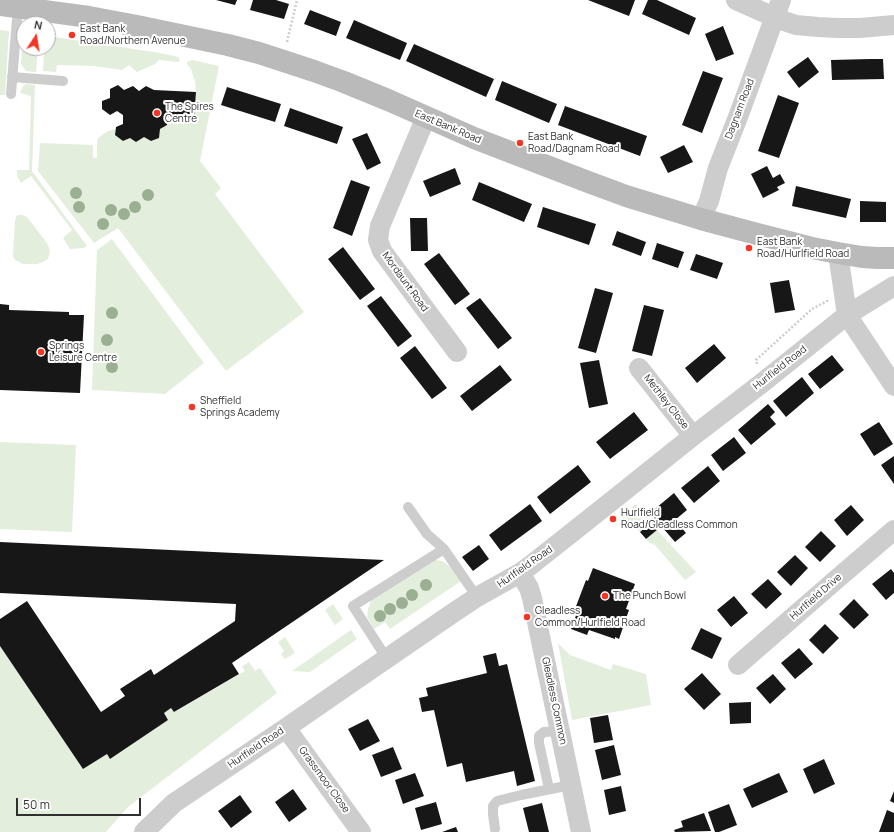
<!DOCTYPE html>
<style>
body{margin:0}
#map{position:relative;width:894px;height:832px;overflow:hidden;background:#fff;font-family:Manrope,sans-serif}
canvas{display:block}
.north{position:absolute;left:16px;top:16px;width:40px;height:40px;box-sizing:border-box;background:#fff;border:1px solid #acacac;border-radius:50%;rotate:12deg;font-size:11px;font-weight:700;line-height:16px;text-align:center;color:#303030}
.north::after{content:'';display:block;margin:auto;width:14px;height:18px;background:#f43524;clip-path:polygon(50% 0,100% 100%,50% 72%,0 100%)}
.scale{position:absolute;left:16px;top:798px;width:125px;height:18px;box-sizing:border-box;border:2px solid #303030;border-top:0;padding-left:5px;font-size:12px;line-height:14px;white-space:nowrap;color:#303030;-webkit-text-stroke:3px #fff;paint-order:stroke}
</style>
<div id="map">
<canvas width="894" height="832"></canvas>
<div class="north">N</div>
<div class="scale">50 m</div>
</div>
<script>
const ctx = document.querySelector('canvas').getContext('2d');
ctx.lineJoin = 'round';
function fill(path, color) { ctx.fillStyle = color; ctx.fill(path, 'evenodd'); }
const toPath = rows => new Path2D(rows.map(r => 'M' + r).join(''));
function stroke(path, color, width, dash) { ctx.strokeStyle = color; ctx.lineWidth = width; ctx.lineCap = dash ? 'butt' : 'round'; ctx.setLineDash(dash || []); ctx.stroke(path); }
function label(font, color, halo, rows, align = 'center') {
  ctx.font = font + ' Manrope,sans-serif'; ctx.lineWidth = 4; ctx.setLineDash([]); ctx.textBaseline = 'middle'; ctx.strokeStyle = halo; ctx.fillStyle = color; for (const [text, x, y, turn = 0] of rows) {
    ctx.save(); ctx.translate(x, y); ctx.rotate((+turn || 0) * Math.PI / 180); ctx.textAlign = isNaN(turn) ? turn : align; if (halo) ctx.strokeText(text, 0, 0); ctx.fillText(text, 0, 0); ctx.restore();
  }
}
const green = toPath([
 [0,30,9,31,5,95,0,95],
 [23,33,24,33,24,48,38,48,36,72,26,71,21,64],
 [48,36,160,53,178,57,180,60,178,62,159,60,155,64,137,72,129,65,122,70,94,66,57,65,56,72,43,71,44,48,48,48],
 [192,60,219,66,200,161,221,188,215,194,304,312,226,371,118,228,94,243,38,171,40,143,93,145,93,158,97,158,97,143,98,138,106,132,115,129,115,135,123,141,130,138,144,137,151,141,159,138,160,129,167,125,167,117,194,118,196,92,195,81,191,69,187,64,187,62],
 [26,84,35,85,32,171,87,246,84,248,70,249,63,238,72,230,31,176,21,183,17,176,17,170,29,170,31,96,20,93,23,86],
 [18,215,22,215,27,217,47,243,50,251,48,259,43,262,37,264,23,264,15,260,13,256,15,221,16,217],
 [112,239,204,363,165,394,92,390,97,250],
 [0,442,76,445,72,532,0,529],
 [636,504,642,513,651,522,640,532,630,524,624,522,620,516],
 [657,530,696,572,685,580,655,545,650,543,646,539],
 [435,560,442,561,454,569,461,581,390,629,385,622,374,629,367,617,368,609,371,600],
 [333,604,343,619,335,625,325,610],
 [351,630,357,639,310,672,292,671],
 [285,637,295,653,285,659,281,654,284,651,278,642],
 [558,643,570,655,611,670,613,664,646,674,651,705,572,720],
 [0,646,83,769,107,754,110,759,168,720,164,713,171,708,175,712,245,671,242,666,249,662,255,671,260,668,277,693,128,807,106,832,0,832]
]);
const building = toPath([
 [216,0,237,0,235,5],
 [253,0,276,0,289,4,284,19,250,10],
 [588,0,635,0,629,16],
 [648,0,657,0,696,18,689,35,642,14],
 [310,10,341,22,336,36,304,24],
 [354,20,407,43,400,60,346,38],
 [723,26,734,54,716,61,705,34],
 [414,44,494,79,486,97,406,61],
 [808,57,819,72,799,88,787,72],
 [870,59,883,59,884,79,832,80,831,60],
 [703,71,723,78,702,133,682,125],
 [502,81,557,104,549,123,495,100],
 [118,85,124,90,133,86,139,91,146,86,154,90,196,92,194,118,167,117,167,125,160,129,159,138,151,141,144,137,136,142,130,138,123,141,115,135,116,127,123,124,123,115,117,111,110,115,102,109,102,101,110,98,110,89],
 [227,87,281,104,275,122,221,105],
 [778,95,799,103,779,158,758,151],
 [565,106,647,136,640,156,558,125],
 [290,108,343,127,337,144,284,126],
 [367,133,381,163,367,170,352,139],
 [684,145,693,162,668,173,660,157],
 [767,166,773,178,780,174,785,183,777,187,779,190,763,198,751,174],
 [455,168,461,184,430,197,423,181],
 [351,180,370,187,352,236,333,228],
 [479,182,532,204,524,222,472,200],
 [796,186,851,199,846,218,792,206],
 [860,201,886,202,886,222,860,222],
 [543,207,596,224,589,245,537,227],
 [410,218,427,218,428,251,411,251],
 [617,231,646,242,641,256,612,245],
 [657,243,684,252,678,268,652,259],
 [343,247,375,289,360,300,328,259],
 [439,253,470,294,455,305,424,264],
 [696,254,723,263,717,279,690,270],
 [789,280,795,310,775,313,770,283],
 [595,288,613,293,596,353,578,348],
 [381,296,412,336,398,347,367,306],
 [480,298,512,338,498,349,466,308],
 [0,304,9,305,9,310,69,312,69,315,84,315,80,393,0,390],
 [644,305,664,310,652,356,632,351],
 [714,344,726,358,697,383,685,368],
 [415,346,447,388,432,399,400,358],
 [832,355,844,370,820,389,808,374],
 [599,360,608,404,589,408,580,363],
 [500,365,512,380,472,411,460,396],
 [802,377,814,393,786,417,773,401],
 [768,404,775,412,770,417,776,424,751,445,738,430],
 [634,412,648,430,610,459,596,442],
 [879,422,893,444,874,456,860,434],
 [734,437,746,453,723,471,711,455],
 [894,456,894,484,881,465],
 [578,465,591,482,550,514,537,497],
 [708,466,720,481,694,503,681,488],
 [674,493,687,510,675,520,686,533,675,542,650,513],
 [530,504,542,521,501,551,489,535],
 [851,505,864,520,847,536,834,520],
 [651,522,657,530,646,539,640,532],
 [821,531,836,546,820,562,805,547],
 [0,542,384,560,232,663,239,674,174,712,171,708,164,713,168,720,110,759,107,754,83,769,0,646,0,619,27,601,101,712,125,696,120,689,151,669,154,675,235,621,236,604,0,593],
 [479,545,489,559,473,571,462,557],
 [795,555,808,568,791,586,777,572],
 [593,568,635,584,626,609,629,610,619,639,615,637,615,639,589,630,587,635,571,629,578,610,575,609,586,580,588,581],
 [891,569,894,573,894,593,886,600,872,584],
 [768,579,782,594,766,609,751,594],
 [734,596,748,613,731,627,717,610],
 [854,599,869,615,854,629,839,614],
 [825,624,839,638,823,654,809,640],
 [701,628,722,638,712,659,691,649],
 [799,648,813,664,795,679,781,663],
 [496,653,499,666,507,664,535,781,517,786,514,771,466,782,462,763,447,767,434,710,422,712,419,698,428,696,426,688,487,673,483,656],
 [702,673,721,694,704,710,684,689],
 [773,674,786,689,770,704,756,688],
 [751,702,751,723,730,724,729,703],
 [608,715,613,740,594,743,590,718],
 [368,719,380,741,360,751,348,729],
 [614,745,621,775,602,780,595,750],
 [393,747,402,769,381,777,372,755],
 [824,759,835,784,814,794,803,769],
 [415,773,424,796,403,804,395,780],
 [779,773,788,792,752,808,743,789],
 [621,786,626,811,609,815,604,790],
 [293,789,307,809,289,822,275,802],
 [894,791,894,803,890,801],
 [240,795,252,812,231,828,218,811],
 [436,802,442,824,421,830,415,808],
 [542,803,549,832,529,832,523,808],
 [729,804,737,825,719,832,715,832,708,812],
 [887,810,894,813,894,832,879,832],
 [704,813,711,831,675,832,674,830,683,827,681,821],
 [456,827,458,832,442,832]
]);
const path = toPath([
 [287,42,297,0],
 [757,364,756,360,812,309,827,301,827,300]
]);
const lane = toPath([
 [12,77,63,81],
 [11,94,18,7],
 [408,507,427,534,444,549,477,597],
 [387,659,353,606,444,549],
 [549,789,539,743,539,736,544,732,560,731],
 [495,829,493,814,493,806,497,801,521,795,571,785]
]);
const street = toPath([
 [736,0,781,20,796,25,818,27,837,28,860,28,894,25],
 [426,117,380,226,378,240,382,251,457,352],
 [701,219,709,201,718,168,738,117,781,0],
 [838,253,847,315,894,386],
 [639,368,693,436],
 [520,573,529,588,532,598,581,832],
 [738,665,838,578,894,530],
 [286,728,361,832],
 [144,832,174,803,286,728,351,683,453,613,477,597,520,573,531,565,608,504,693,436,762,383,847,315,894,286]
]);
const secondary = toPath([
 [0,5,89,17,137,26,228,45,259,53,314,71,344,82,388,100,474,138,583,180,626,196,701,219,757,234,812,248,838,253,862,257,877,258,894,258]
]);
const trees = [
 [76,193],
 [148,195],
 [79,207],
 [135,207],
 [111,210],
 [124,214],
 [103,224],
 [112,313],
 [107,340],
 [112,367],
 [426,585],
 [412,595],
 [402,603],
 [390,609],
 [380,616]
];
const markers = [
 [72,35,4,"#f43524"],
 [157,113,4,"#f43524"],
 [520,143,4,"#f43524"],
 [749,248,4,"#f43524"],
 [41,352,4,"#f43524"],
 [192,407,4,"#f43524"],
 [613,519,4,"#f43524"],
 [605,596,4,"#f43524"],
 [527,617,4,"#f43524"]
];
const poiNames = [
 ["East Bank",80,29],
 ["Road/Northern Avenue",80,41],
 ["The Spires",165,107],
 ["Centre",165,119],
 ["East Bank",528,137],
 ["Road/Dagnam Road",528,149],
 ["East Bank",757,242],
 ["Road/Hurlfield Road",757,254],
 ["Springs",49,346],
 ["Leisure Centre",49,358],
 ["Sheffield",200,401],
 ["Springs Academy",200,413],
 ["Hurlfield",621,513],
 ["Road/Gleadless Common",621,525],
 ["The Punch Bowl",613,596],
 ["Gleadless",535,611],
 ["Common/Hurlfield Road",535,623]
];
const streetNames = [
 ["Dagnam Road",740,109,-69],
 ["East Bank Road",448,127,23],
 ["Mordaunt Road",405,282,54],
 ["Hurlfield Road",780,368,-38],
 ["Methley Close",666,402,52],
 ["Hurlfield Road",525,567,-35],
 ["Hurlfield Drive",816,597,-41],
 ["Gleadless Common",554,701,78],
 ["Hurlfield Road",256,748,-34],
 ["Grassmoor Close",324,780,54]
];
fill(green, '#e3eedc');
fill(building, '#171717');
stroke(path, '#cdcdcd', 2.5, [2, 2]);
stroke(lane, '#cdcdcd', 10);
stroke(street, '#cdcdcd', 20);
stroke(secondary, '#bababa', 22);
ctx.fillStyle = '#9bb092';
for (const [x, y] of trees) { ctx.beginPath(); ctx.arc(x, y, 6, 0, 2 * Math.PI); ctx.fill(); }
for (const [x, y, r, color] of markers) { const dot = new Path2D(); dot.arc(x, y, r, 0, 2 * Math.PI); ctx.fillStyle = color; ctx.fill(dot); stroke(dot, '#fff', 1.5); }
label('10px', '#303030', '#fff', poiNames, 'left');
label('10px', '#303030', '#fff', streetNames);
</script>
